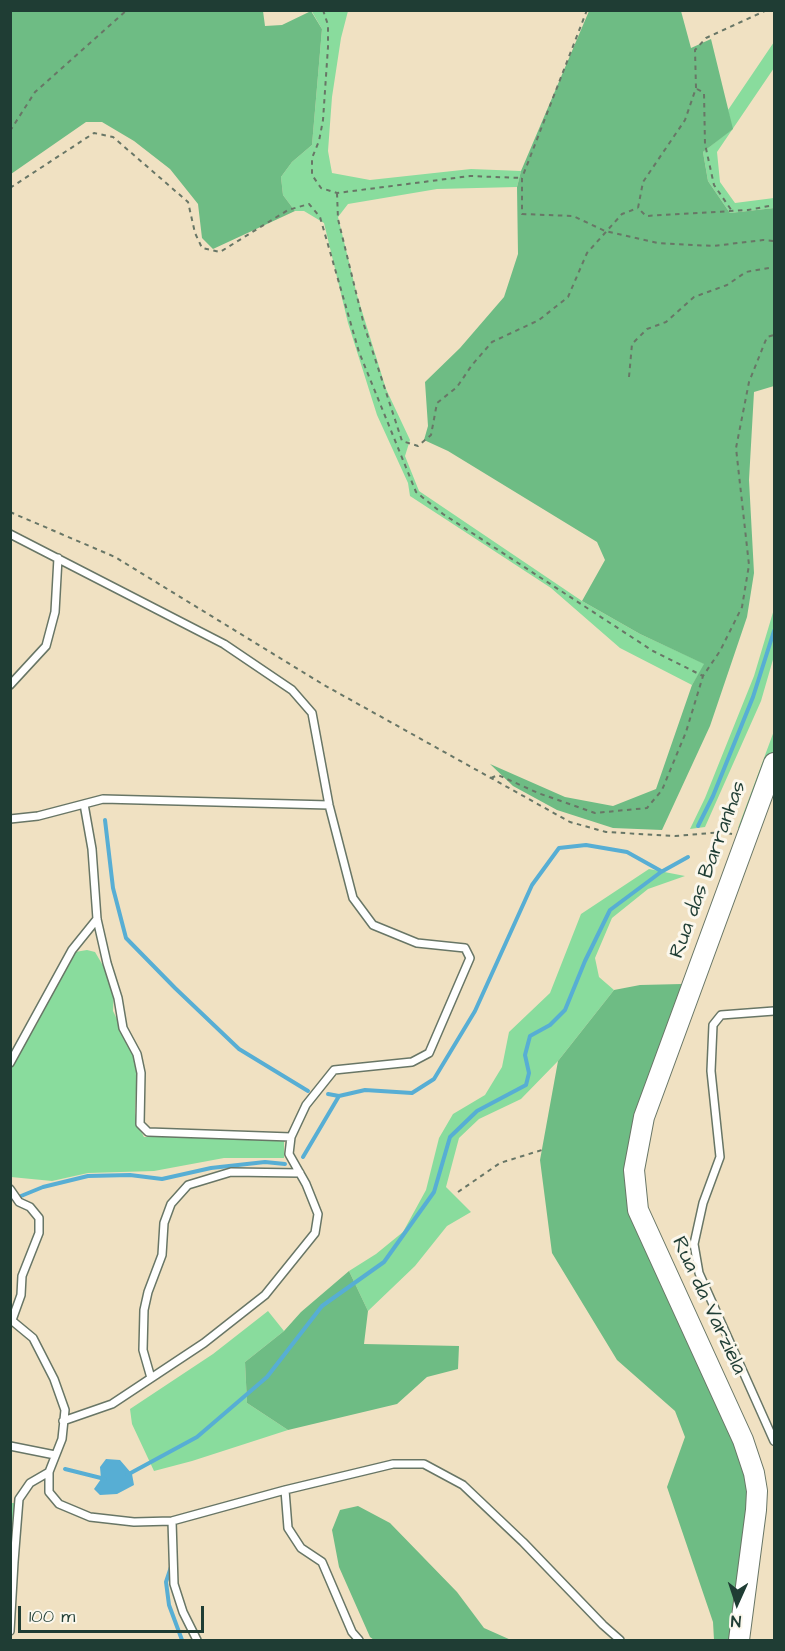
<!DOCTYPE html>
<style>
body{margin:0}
#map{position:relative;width:785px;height:1651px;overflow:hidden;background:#f0e1c2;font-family:"Architects Daughter",sans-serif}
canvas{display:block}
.frame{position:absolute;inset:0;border:12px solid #1f3d34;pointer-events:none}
.north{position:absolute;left:707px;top:1573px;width:60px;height:60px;-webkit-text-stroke:4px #fbf7ec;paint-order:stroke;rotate:183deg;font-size:16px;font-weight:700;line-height:24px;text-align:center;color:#1f3d34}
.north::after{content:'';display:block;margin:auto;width:21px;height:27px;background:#1f3d34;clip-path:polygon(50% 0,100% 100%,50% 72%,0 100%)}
.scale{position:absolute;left:18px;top:1606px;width:186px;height:27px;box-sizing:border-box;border:3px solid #1f3d34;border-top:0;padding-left:8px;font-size:18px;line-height:21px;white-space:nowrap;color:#1f3d34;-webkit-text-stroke:4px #fbf7ec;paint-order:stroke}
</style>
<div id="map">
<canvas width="785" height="1651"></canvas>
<div class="frame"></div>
<div class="north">N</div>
<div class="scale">100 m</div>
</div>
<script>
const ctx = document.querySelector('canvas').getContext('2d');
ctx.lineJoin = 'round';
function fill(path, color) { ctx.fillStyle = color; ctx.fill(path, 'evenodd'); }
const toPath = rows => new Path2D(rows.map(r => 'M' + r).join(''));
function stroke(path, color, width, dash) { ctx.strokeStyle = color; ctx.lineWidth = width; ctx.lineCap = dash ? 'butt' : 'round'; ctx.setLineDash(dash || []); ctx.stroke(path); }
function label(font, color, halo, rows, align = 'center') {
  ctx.font = font + ' "Architects Daughter",sans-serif'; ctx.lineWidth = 6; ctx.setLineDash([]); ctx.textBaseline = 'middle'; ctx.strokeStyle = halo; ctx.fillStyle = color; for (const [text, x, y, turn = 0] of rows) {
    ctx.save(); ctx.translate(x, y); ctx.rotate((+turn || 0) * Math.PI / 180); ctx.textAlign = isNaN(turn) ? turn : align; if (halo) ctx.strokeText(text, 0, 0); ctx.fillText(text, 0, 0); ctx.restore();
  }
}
const green = toPath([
 [311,10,348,11,341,38,332,97,328,151,332,173,370,180,471,169,521,171,517,187,437,189,348,204,338,217,357,295,386,389,410,440,405,456,419,491,582,601,640,634,705,664,692,685,620,648,551,588,410,496,408,483,377,415,348,323,324,223,304,211,295,211,283,195,281,177,292,162,312,145,322,29],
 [774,42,774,68,717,152,720,182,735,203,774,198,774,208,730,213,708,181,703,152,732,129,728,110],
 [774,609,774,656,761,701,705,827,690,829,705,798,754,676],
 [774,731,774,749,743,829,738,828],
 [649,869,685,876,648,889,612,918,595,958,599,977,614,990,558,1061,521,1099,479,1119,459,1138,446,1187,471,1212,447,1226,415,1266,368,1311,349,1271,376,1254,403,1232,426,1190,439,1138,453,1114,485,1095,502,1067,509,1032,550,993,581,914],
 [87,950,95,952,105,969,114,991,113,1011,130,1045,137,1066,135,1113,137,1123,144,1137,180,1136,284,1141,284,1158,224,1158,154,1171,88,1173,52,1181,11,1177,11,1065,37,1024,62,969,75,952],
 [268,1311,284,1331,245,1362,247,1403,288,1430,192,1461,154,1471,132,1424,130,1409,213,1354],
 [11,1503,16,1503,11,1591]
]);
const forest = toPath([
 [11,10,263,11,265,26,282,25,311,11,322,29,312,145,292,162,281,177,283,195,295,211,213,249,202,238,198,204,170,169,134,141,102,122,86,122,11,174],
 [589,11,681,11,691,48,711,39,733,129,703,152,708,181,730,213,774,208,774,386,754,392,749,480,754,573,747,617,710,726,662,830,613,828,557,810,513,786,490,764,565,797,613,806,656,789,692,685,704,664,640,634,582,601,605,560,597,542,448,451,424,440,428,426,425,382,460,348,504,297,518,254,517,187,521,171],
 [682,984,644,1088,628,1165,735,1439,749,1495,733,1640,714,1640,713,1622,667,1487,685,1437,675,1411,617,1360,552,1253,540,1160,558,1061,614,990,640,985],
 [349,1271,368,1311,364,1344,459,1346,458,1369,427,1377,397,1404,288,1430,247,1403,245,1362,284,1331,301,1312],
 [358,1506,390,1523,457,1592,484,1628,511,1640,374,1640,370,1637,339,1567,332,1530,340,1510]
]);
const water = toPath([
 [106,1459,120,1460,132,1474,134,1485,117,1494,100,1495,94,1489,101,1479,100,1467]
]);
const stream = toPath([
 [105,820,113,888,126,938,175,988,239,1049,308,1091],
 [698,826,713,796,753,697,774,631],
 [328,1094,339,1096],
 [303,1157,339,1096,365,1090,412,1093,434,1079,475,1011,532,885,559,848,586,845,627,852,661,871],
 [21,1196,43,1187,88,1176,130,1175,162,1179,211,1168,265,1162,285,1164],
 [65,1469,105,1479],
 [127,1475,197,1437,267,1377,322,1306,384,1262,434,1192,450,1137,477,1111,526,1085,529,1073,525,1055,530,1036,550,1025,565,1010,585,961,610,910,661,872,688,857],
 [171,1567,166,1582,169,1605,182,1640]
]);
const path = toPath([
 [323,10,328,25,328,47,323,120,319,141,312,158,312,175,321,188,337,193,470,176,522,178],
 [587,10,522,178,522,214,573,216,605,231,658,243,713,246,763,240,774,241],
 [767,10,706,38,695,50,696,88,685,120,643,182,638,208,646,216,748,210,774,205],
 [697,89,704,93,705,144,714,185,732,211],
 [10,131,35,92,127,10],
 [10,188,94,133,113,137,188,202,195,233,202,248,220,252,288,210,309,204,320,217,359,352,416,492,443,514,653,651,703,676,720,651,742,607,749,565,736,448,749,382,767,337,774,335],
 [337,193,338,219,364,325,402,441,418,446,431,435,437,403,457,387,472,365,492,342,539,320,568,297,587,253,622,214,638,208],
 [629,377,632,344,647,329,666,322,694,297,727,285,746,272,774,267],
 [10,512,115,557,324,685,570,822,606,832,675,836,723,832,732,834],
 [491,778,498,775,538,793,595,813,647,808,662,790,686,732,703,676],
 [458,1192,500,1163,545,1149]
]);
const service = toPath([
 [10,534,224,644,292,690,312,713,329,805,353,898,373,925,417,943,465,948,470,958,429,1053,412,1062,334,1070,306,1105,291,1137,289,1154,306,1184,318,1214,315,1233,265,1295,204,1343,112,1404,63,1421],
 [10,685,46,646,55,612,58,558],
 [84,804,92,849,97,919,107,963,118,998,123,1028,137,1054,141,1073,140,1124,148,1132,291,1137],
 [10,819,38,816,103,799,329,805],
 [774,1011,721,1015,713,1025,711,1071,720,1157,703,1203,694,1244,699,1273,774,1441],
 [10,1063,72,950,97,919],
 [10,1189,19,1202,30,1207,39,1218,39,1233,22,1276,21,1295,12,1320],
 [10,1319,33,1338,54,1379,65,1410,62,1439,49,1472,49,1492,59,1504,90,1517,134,1522,172,1521,285,1490,393,1464,424,1464,463,1485,523,1542,603,1625,620,1640],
 [151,1378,143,1350,144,1310,148,1292,162,1255,164,1223,171,1204,188,1185,231,1172,300,1173],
 [10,1446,55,1455],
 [285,1490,288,1528,301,1548,322,1562,352,1632,359,1640],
 [172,1521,174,1584,183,1612,197,1640],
 [10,1631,14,1562,19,1499,30,1483,49,1472]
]);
const secondary = toPath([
 [739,1640,756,1510,757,1491,754,1473,743,1440,638,1210,634,1170,644,1117,774,763]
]);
const streetNames = [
 ["Rua das Barranhas",709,870,-70],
 ["Rua da Varziela",708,1306,65]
];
fill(green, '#89dc9d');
fill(forest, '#6ebc84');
fill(water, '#57aed4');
stroke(stream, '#57aed4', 4);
stroke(service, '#687666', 10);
stroke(secondary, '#687666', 22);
stroke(path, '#687666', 2, [4.5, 4.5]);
stroke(service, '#fff', 7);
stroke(secondary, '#fff', 20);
label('21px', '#1f3d34', '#fbf7ec', streetNames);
</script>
